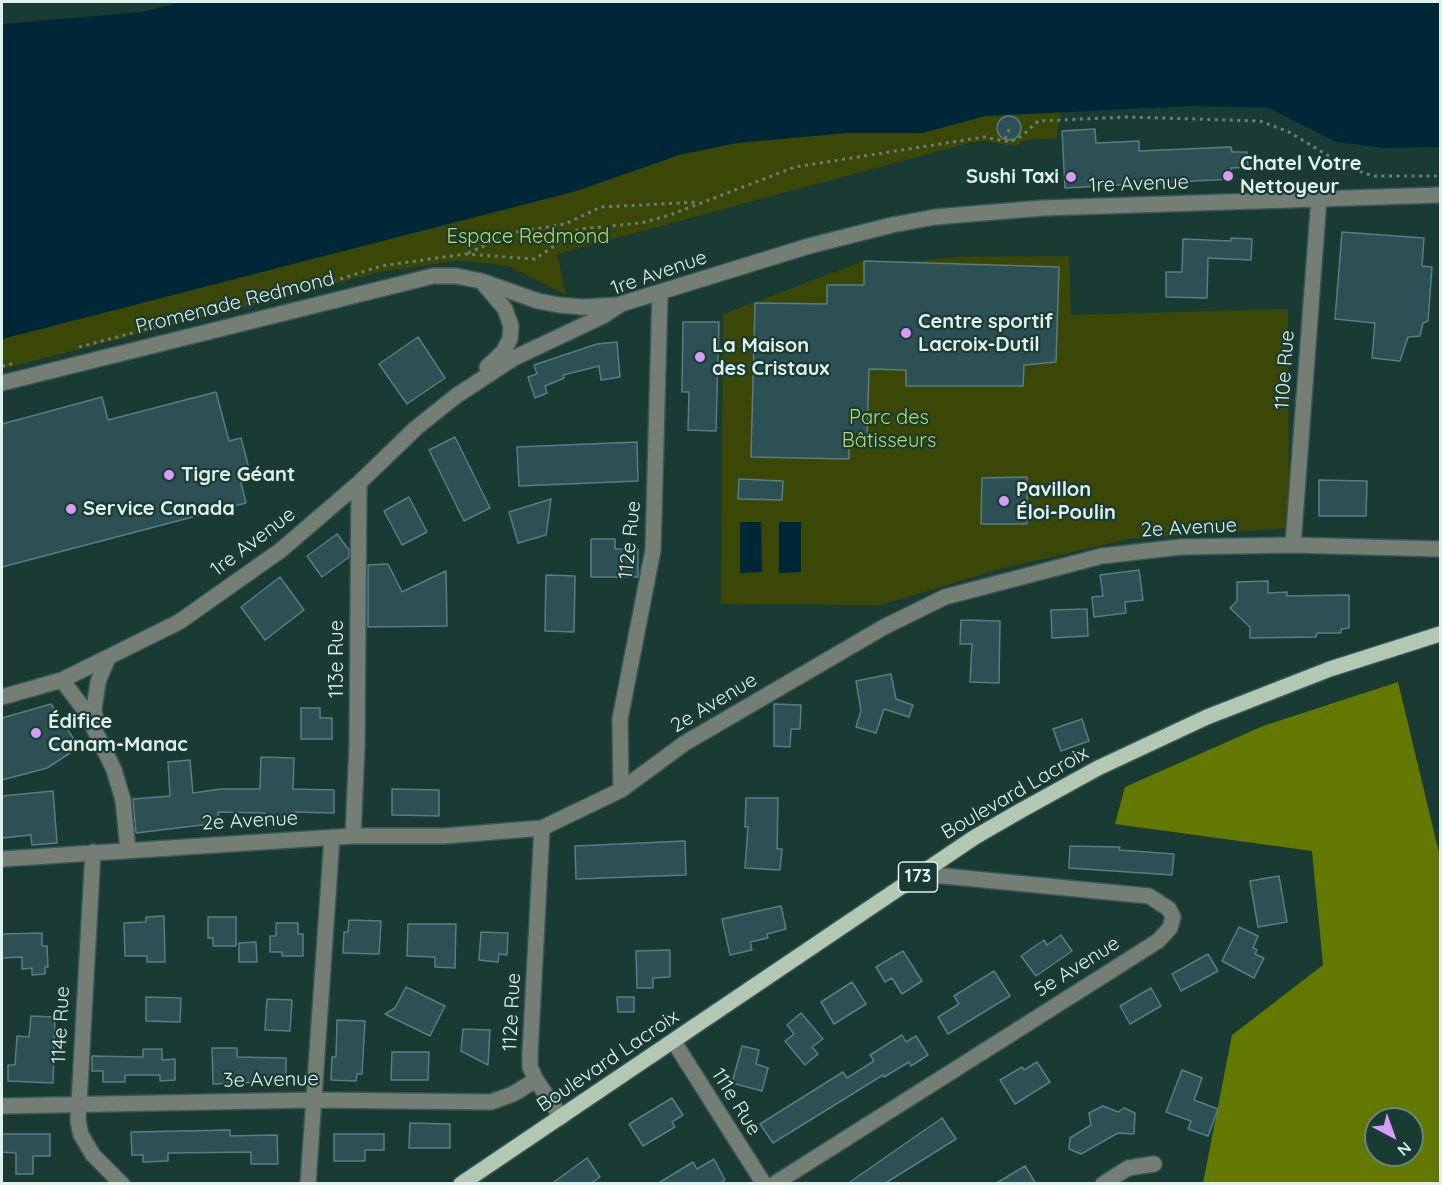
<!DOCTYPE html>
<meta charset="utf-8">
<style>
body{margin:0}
#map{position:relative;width:1442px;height:1185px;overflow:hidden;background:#1a3b33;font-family:Quicksand,sans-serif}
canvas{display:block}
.frame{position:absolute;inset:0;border:3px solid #def1ec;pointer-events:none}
.north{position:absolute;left:1364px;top:1107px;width:60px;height:60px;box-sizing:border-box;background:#1a3b33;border:2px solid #68847d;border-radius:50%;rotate:139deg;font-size:16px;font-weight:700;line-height:24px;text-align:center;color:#def1ec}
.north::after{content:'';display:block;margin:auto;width:21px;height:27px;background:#d79bf9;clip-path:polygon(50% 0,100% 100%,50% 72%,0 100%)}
</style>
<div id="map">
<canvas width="1442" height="1185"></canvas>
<div class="frame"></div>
<div class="north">N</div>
</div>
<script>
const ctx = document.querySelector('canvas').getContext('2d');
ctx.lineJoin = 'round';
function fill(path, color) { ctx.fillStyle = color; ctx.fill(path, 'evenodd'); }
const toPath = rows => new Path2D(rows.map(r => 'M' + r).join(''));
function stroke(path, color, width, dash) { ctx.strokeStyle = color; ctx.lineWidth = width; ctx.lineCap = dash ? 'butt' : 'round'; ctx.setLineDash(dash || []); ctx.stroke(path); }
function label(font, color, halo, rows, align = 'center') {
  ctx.font = font + ' Quicksand,sans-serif'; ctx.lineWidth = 4.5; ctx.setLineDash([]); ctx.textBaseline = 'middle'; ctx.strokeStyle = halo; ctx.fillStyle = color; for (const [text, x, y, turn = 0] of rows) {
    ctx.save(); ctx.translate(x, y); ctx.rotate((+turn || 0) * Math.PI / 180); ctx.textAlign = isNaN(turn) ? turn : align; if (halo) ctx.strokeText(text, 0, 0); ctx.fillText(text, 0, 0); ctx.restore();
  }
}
const green = toPath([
 [1060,112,1057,138,1025,140,1015,146,984,141,968,143,557,254,566,295,509,266,461,260,380,272,2,369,2,339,576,191,679,155,736,143,846,133,922,133,985,116],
 [1069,256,1071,315,1288,309,1289,528,1129,539,1003,568,881,605,721,604,723,314,864,261,889,264,955,257]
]);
const forest = toPath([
 [1398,682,1440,857,1440,1183,1203,1183,1232,1035,1323,965,1312,851,1115,824,1125,787,1263,726],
 [1376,1119,1412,1119,1412,1155,1376,1155]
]);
const water = toPath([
 [183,2,1440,2,1440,147,1385,148,1336,142,1269,108,1193,106,985,116,922,133,846,133,736,143,679,155,576,191,2,339,2,24,141,12],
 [740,522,761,522,762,572,740,573],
 [779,522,801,522,801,572,779,573]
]);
const building = toPath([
 '997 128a12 12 0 1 1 24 0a12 12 0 1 1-24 0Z',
 [1095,129,1096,143,1139,141,1139,151,1231,147,1232,152,1247,152,1248,167,1231,168,1232,179,1065,188,1062,131,1095,129],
 [1342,232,1424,238,1422,266,1432,267,1428,321,1423,323,1420,336,1408,337,1400,361,1372,358,1375,323,1335,319,1342,232],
 [1231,238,1252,239,1251,260,1208,258,1207,298,1166,297,1166,272,1182,272,1183,239,1231,241,1231,238],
 [864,261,1059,267,1056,362,1024,365,1023,386,906,386,906,370,869,369,867,440,849,439,849,459,751,457,755,303,827,304,827,285,864,285,864,261],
 [683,322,719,322,716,431,688,430,689,392,682,392,683,322],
 [418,337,445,378,407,404,379,364,418,337],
 [617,342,620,377,601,380,599,366,563,375,564,378,545,386,547,393,535,398,528,377,537,374,534,365,597,344,617,342],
 [216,392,229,441,241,438,250,472,239,475,246,503,2,567,2,424,102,397,108,420,216,392],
 [455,437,490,508,464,521,429,450,455,437],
 [637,442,638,481,519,486,517,447,637,442],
 [1027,477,1027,524,981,524,982,478,1027,477],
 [739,479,783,481,782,500,738,499,739,479],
 [1319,480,1367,481,1366,516,1319,516,1319,480],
 [409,497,427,532,402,545,384,511,409,497],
 [551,499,546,535,518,543,509,512,551,499],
 [337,534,349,550,349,557,322,577,307,556,337,534],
 [591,539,615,539,615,549,638,549,638,577,591,577,591,539],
 [388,564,402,592,446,571,447,626,368,627,368,565,388,564],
 [1139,570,1143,600,1125,602,1126,613,1094,617,1092,597,1103,596,1100,575,1139,570],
 [546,575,575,576,574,632,545,631,546,575],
 [280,577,304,610,265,640,241,607,280,577],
 [1268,581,1268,593,1287,592,1287,596,1349,595,1349,628,1341,629,1341,633,1317,633,1316,637,1250,638,1250,627,1230,608,1237,601,1237,582,1268,581],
 [1087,609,1088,636,1052,638,1051,610,1087,609],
 [961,620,1000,621,999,683,970,682,972,644,960,644,961,620],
 [891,674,896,699,913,705,909,717,884,709,876,733,856,727,861,711,856,681,891,674],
 [51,704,79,747,47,768,2,780,2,718,51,704],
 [774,704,801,705,800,729,791,729,790,747,774,746,774,704],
 [301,708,320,708,320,718,332,718,332,739,301,739,301,708],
 [1082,719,1089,741,1061,751,1053,729,1082,719],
 [261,757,294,758,293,789,334,790,334,813,292,812,291,821,265,820,265,813,218,812,219,823,136,833,133,799,170,796,168,762,190,760,193,793,221,789,260,789,261,757],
 [392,789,439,790,439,816,392,815,392,789],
 [53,791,57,843,32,845,31,835,2,838,2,796,53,791],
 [746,798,778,798,777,849,782,849,780,870,745,868,748,827,745,827,746,798],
 [685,841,686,875,576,879,575,846,685,841],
 [1070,846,1120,847,1119,850,1174,854,1172,875,1069,868,1070,846],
 [1279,876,1287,922,1258,927,1250,881,1279,876],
 [781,906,786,929,767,934,768,938,750,942,752,950,730,955,722,919,781,906],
 [164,916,165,962,147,962,147,956,125,956,124,923,146,922,146,917,164,916],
 [208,917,236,917,236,946,213,946,213,938,208,938,208,917],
 [349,920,381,921,379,954,343,953,344,932,348,932,349,920],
 [276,923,298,923,298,934,303,934,303,956,282,956,282,952,270,952,270,936,276,936,276,923],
 [408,924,456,924,455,968,435,967,435,957,407,956,408,924],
 [1239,927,1258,936,1253,948,1257,950,1255,954,1264,958,1254,978,1222,961,1239,927],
 [481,932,508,933,507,955,499,954,498,962,479,960,481,932],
 [42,933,42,946,47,946,48,967,45,967,45,974,32,975,32,968,22,969,22,957,2,958,2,934,42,933],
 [1061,935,1072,951,1036,976,1021,956,1044,940,1047,945,1061,935],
 [256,942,257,962,239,962,239,943,256,942],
 [670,950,670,977,653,978,653,988,637,988,636,951,670,950],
 [903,951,922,981,902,994,892,978,885,982,876,967,903,951],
 [1208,954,1218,971,1181,991,1172,974,1208,954],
 [994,971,1010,996,948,1034,938,1017,959,1004,954,996,994,971],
 [852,982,866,1004,834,1024,821,1002,852,982],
 [406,987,445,1006,430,1036,385,1014,395,1008,406,987],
 [1151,988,1161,1006,1130,1024,1120,1006,1151,988],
 [146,997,181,998,180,1022,146,1021,146,997],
 [617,997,634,997,634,1012,618,1012,617,997],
 [267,999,292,1000,290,1031,265,1030,267,999],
 [801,1013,823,1039,812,1047,818,1054,805,1065,785,1041,794,1034,787,1025,801,1013],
 [31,1016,55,1017,53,1083,8,1081,8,1065,15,1065,17,1036,29,1037,31,1016],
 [337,1020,365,1021,362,1074,357,1074,356,1081,331,1080,332,1057,336,1057,337,1020],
 [463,1029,490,1030,488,1065,461,1051,463,1029],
 [902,1035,906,1042,916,1036,928,1055,911,1066,909,1062,884,1077,883,1075,773,1143,760,1124,843,1072,847,1078,874,1061,870,1055,902,1035],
 [742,1046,759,1050,756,1064,768,1068,762,1091,732,1083,742,1046],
 [212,1048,237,1048,237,1057,286,1058,286,1081,213,1084,212,1048],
 [143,1049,162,1049,162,1060,175,1059,175,1080,160,1081,160,1075,125,1075,125,1082,103,1082,103,1071,92,1071,92,1056,143,1057,143,1049],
 [392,1052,429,1052,428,1080,391,1080,392,1052],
 [1037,1062,1050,1082,1015,1104,1000,1080,1022,1067,1024,1070,1037,1062],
 [1182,1070,1202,1078,1194,1100,1218,1109,1208,1136,1188,1129,1191,1121,1166,1112,1182,1070],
 [672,1098,683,1115,672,1122,675,1127,643,1146,629,1124,672,1098],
 [1103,1106,1118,1112,1124,1108,1135,1113,1134,1134,1118,1133,1081,1154,1069,1149,1070,1138,1091,1125,1089,1113,1103,1106],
 [942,1118,956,1139,884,1184,847,1184,942,1118],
 [410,1123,450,1124,450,1148,409,1148,410,1123],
 [230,1130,230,1136,277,1135,278,1164,251,1164,251,1152,168,1153,168,1161,143,1162,143,1155,132,1155,131,1132,230,1130],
 [2,1134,50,1134,50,1156,33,1156,33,1174,16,1174,16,1153,2,1152,2,1134],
 [334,1134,384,1134,384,1150,365,1150,365,1161,334,1161,334,1134],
 [587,1158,600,1177,590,1184,551,1184,587,1158],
 [714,1159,725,1180,719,1184,657,1184,693,1162,697,1169,714,1159],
 [1025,1166,1036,1184,995,1184,1025,1166]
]);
const path = toPath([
 [1005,139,1010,127],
 [468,253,516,232,565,224,601,207,699,202],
 [79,347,269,297,309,289,381,266,465,254,535,259,579,229,641,223,670,215,795,167,984,137,1010,142,1022,136,1038,121,1127,117,1260,121,1289,132,1347,167,1373,176,1440,176],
 [2,366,12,364]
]);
const minor = toPath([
 [483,283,505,309,511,326,510,339,503,352,487,367],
 [2,383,433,276,456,276,481,281,538,301,559,305,583,307,618,305],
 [1293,545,1319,198],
 [62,680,86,712,114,770,123,800,128,850],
 [2,697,62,680,179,622,281,550,359,483,416,428,456,396,514,358,603,316,621,304,809,246,892,225,935,217,1043,208,1440,195],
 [96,723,94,709,98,682,107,660],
 [621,790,620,719,653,550,660,292],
 [542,828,530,1053,530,1067,536,1080,561,1117],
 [353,836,357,746,359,483],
 [93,852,78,1121,81,1135,93,1155,122,1184],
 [2,859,353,836,444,836,542,828,621,790,685,743,884,627,945,597,1102,556,1180,547,1293,545,1440,549],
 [674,1042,764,1184],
 [2,1106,313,1100,491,1102,513,1094,536,1080],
 [308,1184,332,837],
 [774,1184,1158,941,1170,928,1173,917,1169,909,1149,896,923,874],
 [1103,1184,1128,1168,1154,1164]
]);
const major = toPath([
 [461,1184,975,837,1020,811,1098,768,1207,717,1330,669,1440,634]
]);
const markers = [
 [1228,176,6,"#d79bf9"],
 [1071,177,6,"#d79bf9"],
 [906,333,6,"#d79bf9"],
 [700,357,6,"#d79bf9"],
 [169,475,6,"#d79bf9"],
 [1004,501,6,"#d79bf9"],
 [71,509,6,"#d79bf9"],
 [36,733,6,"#d79bf9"]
];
const shields = [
 [918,877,39]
];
const shieldNames = [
 ["173",918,877]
];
const poiNames = [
 ["Chatel Votre",1240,164],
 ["Nettoyeur",1240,187],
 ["Sushi Taxi",1059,177,"right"],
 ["Centre sportif",918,322],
 ["Lacroix-Dutil",918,345],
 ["La Maison",712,346],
 ["des Cristaux",712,369],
 ["Tigre Géant",181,475],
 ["Pavillon",1016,490],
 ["Éloi-Poulin",1016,513],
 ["Service Canada",83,509],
 ["Édifice",48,722],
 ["Canam-Manac",48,745]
];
const streetNames = [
 ["1re Avenue",1139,184,-2],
 ["1re Avenue",659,273,-19],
 ["Promenade Redmond",235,303,-14],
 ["110e Rue",1285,370,-86],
 ["2e Avenue",1189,528,-3],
 ["112e Rue",630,540,-84],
 ["1re Avenue",253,542,-37],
 ["113e Rue",337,659,-90],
 ["2e Avenue",714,703,-31],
 ["Boulevard Lacroix",1015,793,-30],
 ["2e Avenue",250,821,-3],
 ["5e Avenue",1077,967,-32],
 ["112e Rue",512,1012,-87],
 ["114e Rue",61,1025,-87],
 ["Boulevard Lacroix",608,1061,-34],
 ["3e Avenue",271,1080,-1],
 ["111e Rue",736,1102,58]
];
const parkNames = [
 ["Espace Redmond",528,237],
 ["Parc des",889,418],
 ["Bâtisseurs",889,441]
];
fill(green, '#3a4706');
fill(forest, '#637801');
fill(water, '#002737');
fill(building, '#2c5054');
stroke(building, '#597e82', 1.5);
stroke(minor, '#395851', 18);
stroke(major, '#395851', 18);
stroke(path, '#658079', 3, [3, 4.5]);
stroke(minor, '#747e75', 15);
stroke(major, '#b2c8b4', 15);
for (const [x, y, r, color] of markers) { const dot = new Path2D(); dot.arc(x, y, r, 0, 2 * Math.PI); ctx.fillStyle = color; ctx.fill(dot); stroke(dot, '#1a3b33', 2); }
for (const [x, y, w] of shields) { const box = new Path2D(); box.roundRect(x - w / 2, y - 15, w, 30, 4.5); ctx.fillStyle = '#1a3b33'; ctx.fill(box); stroke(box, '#def1ec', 1.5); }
label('bold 18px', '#def1ec', null, shieldNames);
label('bold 20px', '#def1ec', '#1a3b33', poiNames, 'left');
label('20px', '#def1ec', '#1a3b33', streetNames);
label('20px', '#bcdb59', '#1a3b33', parkNames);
</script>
